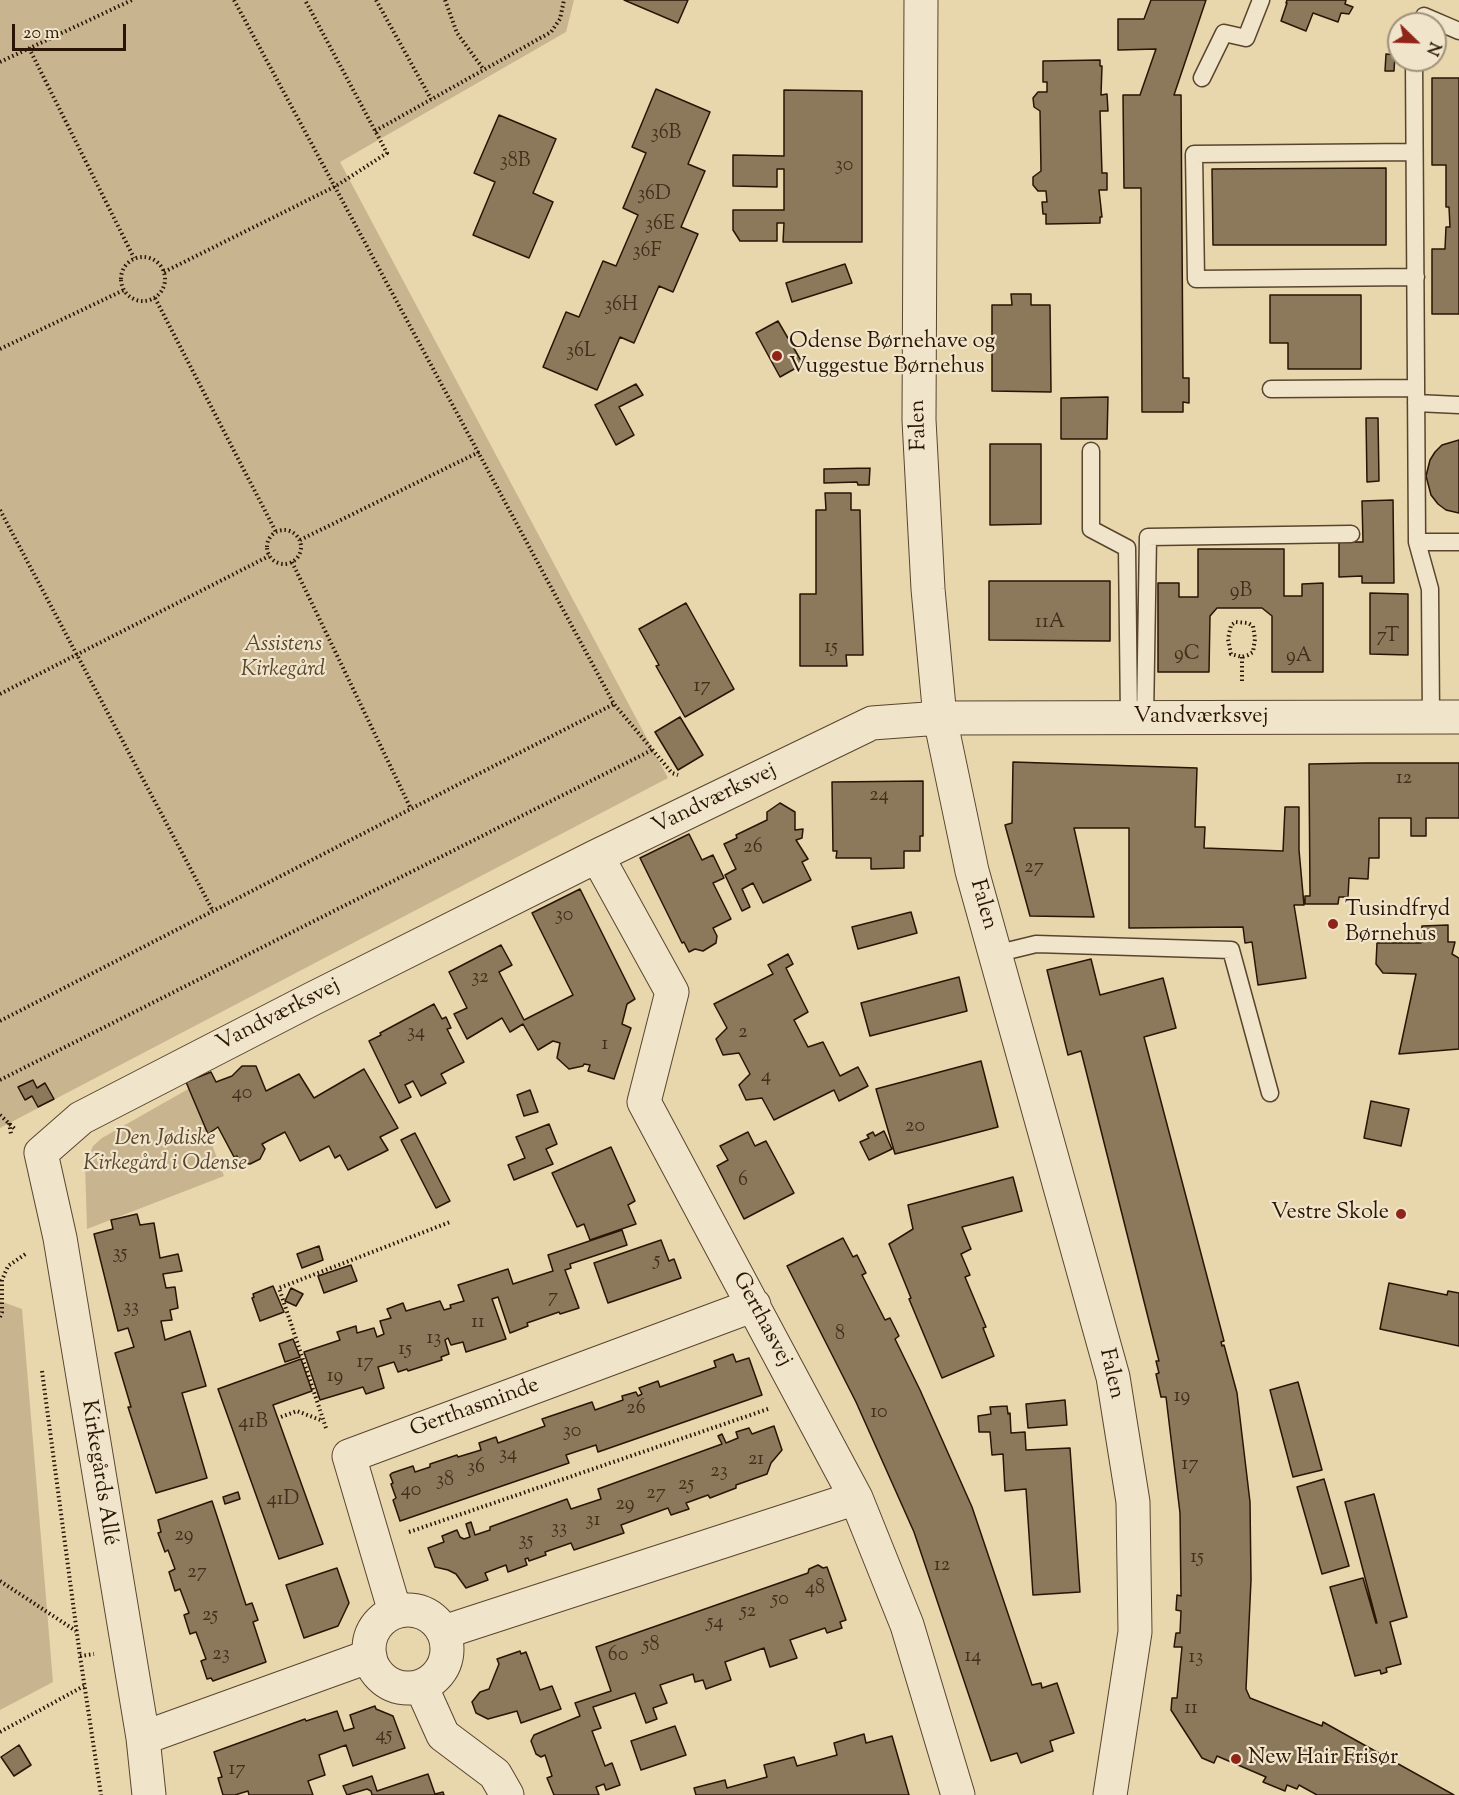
<!DOCTYPE html>
<meta charset="utf-8">
<style>
body{margin:0}
#map{position:relative;width:1459px;height:1795px;overflow:hidden;background:#e8d6ad;font-family:"Sorts Mill Goudy",serif}
canvas{display:block}
.north{position:absolute;left:1387px;top:12px;width:60px;height:60px;box-sizing:border-box;background:#f0e4ca;border:2px solid #a0917b;border-radius:50%;rotate:113deg;font-size:16px;font-weight:700;line-height:24px;text-align:center;color:#291504}
.north::after{content:'';display:block;margin:auto;width:21px;height:27px;background:#8f2418;clip-path:polygon(50% 0,100% 100%,50% 72%,0 100%)}
.scale{position:absolute;left:12px;top:24px;width:114px;height:27px;box-sizing:border-box;border:3px solid #291504;border-top:0;padding-left:8px;font-size:18px;line-height:21px;white-space:nowrap;color:#291504;-webkit-text-stroke:4px #f0e4ca;paint-order:stroke}
</style>
<div id="map">
<canvas width="1459" height="1795"></canvas>
<div class="north">N</div>
<div class="scale">20 m</div>
</div>
<script>
const ctx = document.querySelector('canvas').getContext('2d');
ctx.lineJoin = 'round';
function fill(path, color) { ctx.fillStyle = color; ctx.fill(path, 'evenodd'); }
const toPath = rows => new Path2D(rows.map(r => 'M' + r).join(''));
function stroke(path, color, width, dash) { ctx.strokeStyle = color; ctx.lineWidth = width; ctx.lineCap = dash ? 'butt' : 'round'; ctx.setLineDash(dash || []); ctx.stroke(path); }
function label(font, color, halo, rows, align = 'center') {
  ctx.font = font + ' "Sorts Mill Goudy",serif'; ctx.lineWidth = 4.5; ctx.setLineDash([]); ctx.textBaseline = 'middle'; ctx.strokeStyle = halo; ctx.fillStyle = color; for (const [text, x, y, turn = 0] of rows) {
    ctx.save(); ctx.translate(x, y); ctx.rotate((+turn || 0) * Math.PI / 180); ctx.textAlign = isNaN(turn) ? turn : align; if (halo) ctx.strokeText(text, 0, 0); ctx.fillText(text, 0, 0); ctx.restore();
  }
}
const green = toPath([
 [0,0,574,0,566,32,340,162,668,778,0,1128],
 [190,1088,224,1176,87,1229,85,1165,93,1146,102,1138],
 [0,1301,22,1309,53,1682,0,1710]
]);
const building = toPath([
 [624,0,688,0,678,23,624,0],
 [1151,0,1206,0,1174,95,1181,95,1183,378,1189,378,1189,403,1183,402,1183,412,1142,412,1141,188,1124,188,1123,95,1140,95,1156,49,1118,50,1118,19,1144,19,1151,0],
 [1287,0,1346,0,1345,4,1353,7,1349,14,1341,13,1338,22,1313,13,1306,31,1281,21,1287,3,1286,3,1287,0],
 [1386,54,1395,55,1394,71,1385,71,1386,54],
 [1100,60,1100,66,1102,66,1101,95,1107,94,1108,111,1100,111,1102,173,1107,173,1107,190,1099,190,1102,217,1100,217,1100,223,1046,224,1046,214,1043,214,1042,202,1047,202,1046,191,1038,191,1033,185,1033,177,1041,171,1040,111,1034,107,1033,98,1038,92,1047,92,1047,82,1043,82,1043,61,1100,60],
 [1432,78,1459,78,1459,314,1432,314,1432,249,1445,249,1446,227,1450,227,1449,207,1446,207,1446,165,1432,165,1432,78],
 [656,89,710,112,688,164,705,171,681,227,698,234,673,292,659,286,634,343,620,337,597,390,543,367,566,312,579,317,603,261,616,266,638,215,623,208,646,153,632,147,656,89],
 [784,90,862,91,862,242,783,242,784,223,777,223,777,241,740,241,733,230,733,210,784,210,784,169,777,169,777,187,733,186,733,155,784,156,784,90],
 [499,115,556,139,533,193,553,202,529,258,473,235,495,182,474,173,499,115],
 [1386,168,1386,245,1213,245,1212,169,1386,168],
 [845,264,852,283,792,302,786,283,845,264],
 [1011,294,1031,294,1031,305,1050,305,1051,392,992,391,992,305,1012,305,1011,294],
 [1270,295,1361,295,1361,369,1288,369,1288,343,1270,343,1270,295],
 [778,321,803,364,780,377,756,333,778,321],
 [636,384,643,395,619,407,634,435,616,445,595,405,636,384],
 [1108,397,1107,439,1061,439,1061,398,1108,397],
 [1366,418,1378,418,1379,481,1367,482,1366,418],
 [1459,440,1459,513,1446,510,1438,504,1431,495,1426,476,1430,460,1435,452,1442,445,1459,440],
 [990,444,1041,444,1041,524,990,525,990,444],
 [870,468,869,485,858,485,857,482,824,483,824,469,870,468],
 [825,493,851,493,851,510,860,510,863,655,846,655,847,666,800,666,800,594,816,594,816,510,826,510,825,493],
 [1393,500,1394,583,1362,583,1362,576,1339,577,1339,542,1363,542,1362,501,1393,500],
 [1198,549,1284,549,1284,596,1302,596,1302,584,1323,583,1323,672,1272,672,1272,616,1262,608,1217,608,1210,616,1209,672,1158,672,1158,583,1179,583,1179,597,1198,597,1198,549],
 [989,581,1110,581,1110,641,989,640,989,581],
 [1370,593,1408,594,1408,655,1370,654,1370,593],
 [686,603,734,689,685,717,656,666,659,665,639,629,686,603],
 [680,717,703,755,678,770,655,732,680,717],
 [1013,762,1197,768,1195,827,1205,827,1204,848,1283,851,1285,807,1299,807,1299,850,1304,905,1294,905,1306,978,1258,985,1252,942,1245,943,1243,927,1129,928,1129,828,1074,828,1094,917,1030,916,1005,825,1012,823,1013,762],
 [1366,763,1459,763,1459,818,1426,818,1426,836,1411,836,1411,818,1379,818,1379,858,1369,858,1368,879,1349,878,1348,897,1339,897,1338,904,1305,904,1305,896,1310,896,1309,764,1366,763],
 [923,781,923,836,920,836,920,851,904,851,904,868,871,869,871,858,836,858,837,851,833,851,832,782,923,781],
 [780,803,795,812,795,830,803,829,802,838,796,840,808,859,802,862,811,880,763,903,753,883,742,889,750,907,742,911,725,875,736,869,724,844,737,838,736,835,767,820,767,812,780,803],
 [689,834,702,860,713,855,724,878,713,883,731,919,713,928,717,936,716,943,703,951,695,949,689,952,684,942,682,943,640,858,689,834],
 [580,889,635,999,627,1004,622,1024,631,1028,614,1079,588,1071,590,1065,584,1064,583,1066,569,1069,557,1058,560,1043,553,1041,538,1050,523,1024,510,1032,502,1018,467,1039,454,1014,467,1008,449,972,501,945,512,965,499,972,524,1020,573,995,532,913,580,889],
 [911,912,917,933,858,949,852,927,911,912],
 [1448,925,1448,942,1455,942,1452,954,1459,958,1459,1049,1399,1054,1416,974,1383,973,1376,964,1377,943,1421,943,1422,926,1448,925],
 [788,954,793,964,786,968,808,1012,794,1020,808,1047,823,1042,840,1076,858,1067,868,1086,839,1101,834,1090,774,1120,762,1098,746,1100,739,1085,750,1074,739,1053,723,1055,716,1039,727,1028,714,1004,773,974,768,965,788,954],
 [1091,959,1100,995,1163,978,1176,1028,1144,1037,1224,1341,1221,1342,1222,1346,1224,1345,1237,1393,1250,1502,1251,1580,1246,1689,1250,1698,1322,1726,1323,1722,1454,1795,1317,1795,1299,1785,1297,1789,1287,1785,1285,1791,1263,1782,1266,1777,1217,1756,1214,1763,1202,1758,1171,1710,1172,1698,1177,1698,1182,1647,1174,1647,1176,1633,1180,1633,1181,1611,1176,1610,1177,1595,1181,1596,1180,1513,1166,1397,1161,1397,1156,1374,1159,1373,1156,1361,1159,1361,1081,1051,1068,1055,1047,970,1091,959],
 [959,977,967,1011,870,1036,861,1003,959,977],
 [434,1004,442,1019,446,1017,451,1028,447,1029,464,1062,441,1074,446,1083,421,1096,413,1081,405,1085,411,1097,399,1103,369,1041,381,1035,380,1033,434,1004],
 [981,1061,998,1127,895,1154,876,1089,981,1061],
 [242,1066,256,1066,266,1091,299,1074,314,1098,364,1069,398,1128,380,1137,388,1150,348,1170,340,1155,335,1158,329,1146,300,1161,285,1132,262,1144,265,1149,260,1159,250,1164,240,1163,237,1156,234,1157,218,1127,208,1134,186,1082,211,1072,216,1082,232,1076,242,1066],
 [33,1080,37,1088,45,1083,54,1099,38,1107,32,1096,25,1100,18,1087,33,1080],
 [530,1090,538,1112,524,1116,517,1095,530,1090],
 [1371,1101,1409,1109,1401,1146,1364,1138,1371,1101],
 [549,1124,557,1144,546,1149,553,1164,514,1180,508,1165,525,1158,516,1137,549,1124],
 [884,1131,892,1149,869,1160,860,1142,869,1138,867,1135,873,1132,875,1136,884,1131],
 [748,1132,755,1146,766,1141,794,1193,744,1219,717,1166,728,1160,720,1146,748,1132],
 [415,1133,450,1201,436,1208,401,1140,415,1133],
 [611,1147,635,1201,628,1205,636,1224,590,1240,584,1224,577,1227,552,1173,611,1147],
 [1013,1177,1022,1211,962,1227,971,1249,961,1254,970,1275,965,1277,986,1327,983,1328,994,1356,942,1378,909,1299,911,1298,889,1244,913,1229,908,1205,1013,1177],
 [137,1214,140,1225,154,1223,160,1258,178,1254,182,1271,163,1274,166,1288,175,1287,178,1308,170,1310,172,1320,161,1321,165,1340,190,1331,206,1386,182,1393,207,1478,156,1493,128,1407,131,1407,115,1353,134,1347,128,1328,118,1331,94,1234,113,1229,111,1220,137,1214],
 [622,1230,627,1245,570,1264,571,1268,565,1270,579,1308,560,1314,559,1312,527,1323,528,1326,510,1333,498,1297,492,1299,506,1339,466,1352,463,1342,451,1345,448,1338,445,1340,449,1354,441,1357,442,1360,408,1371,407,1369,398,1372,394,1362,378,1367,384,1388,366,1394,363,1387,320,1400,304,1352,340,1340,337,1332,356,1326,357,1333,374,1328,377,1337,384,1334,380,1321,391,1318,387,1309,403,1303,406,1311,440,1301,444,1310,451,1308,450,1305,464,1301,458,1285,508,1269,513,1284,553,1271,548,1255,622,1230],
 [843,1238,853,1257,857,1255,866,1273,862,1275,885,1320,890,1318,899,1336,895,1339,920,1390,972,1507,1032,1685,1041,1683,1042,1688,1057,1683,1074,1733,1050,1741,1053,1751,1021,1763,1017,1753,991,1761,914,1532,856,1402,787,1266,843,1238],
 [661,1240,669,1261,674,1259,681,1278,608,1303,594,1263,661,1240],
 [319,1246,323,1260,302,1268,297,1254,319,1246],
 [351,1265,357,1281,324,1293,318,1276,351,1265],
 [1389,1283,1447,1295,1448,1291,1459,1293,1459,1346,1380,1329,1389,1283],
 [273,1286,284,1312,260,1321,252,1298,254,1297,253,1294,273,1286],
 [291,1288,303,1294,296,1306,285,1301,291,1288],
 [293,1339,300,1357,285,1362,279,1344,293,1339],
 [733,1354,736,1362,749,1358,762,1395,598,1452,596,1445,566,1455,569,1463,400,1521,393,1500,396,1498,391,1484,393,1483,390,1475,392,1473,413,1466,415,1472,430,1467,430,1464,457,1455,458,1457,481,1450,479,1443,496,1437,498,1443,545,1426,542,1419,592,1402,595,1410,623,1400,622,1396,636,1392,638,1396,642,1394,639,1388,658,1381,660,1387,716,1367,714,1361,733,1354],
 [301,1359,312,1391,273,1405,323,1544,279,1559,218,1389,301,1359],
 [1298,1382,1322,1470,1293,1477,1270,1390,1298,1382],
 [1065,1400,1067,1425,1028,1428,1026,1404,1065,1400],
 [1007,1406,1008,1414,1010,1413,1011,1433,1025,1432,1026,1450,1070,1448,1080,1592,1033,1595,1026,1489,1005,1491,1003,1454,992,1455,990,1432,979,1432,978,1416,991,1414,990,1407,1007,1406],
 [774,1426,782,1450,771,1463,767,1474,736,1485,736,1488,710,1498,708,1495,686,1503,689,1509,671,1515,668,1508,621,1525,624,1533,574,1550,571,1543,545,1552,546,1555,529,1561,528,1558,525,1559,527,1565,508,1572,506,1565,485,1573,488,1580,466,1588,456,1574,448,1570,435,1567,428,1548,444,1542,442,1536,457,1530,460,1537,464,1539,470,1537,466,1524,471,1522,475,1535,490,1530,490,1527,567,1499,571,1509,601,1499,598,1489,722,1444,718,1436,722,1434,726,1443,738,1438,736,1432,749,1428,752,1434,774,1426],
 [1324,1479,1349,1566,1322,1574,1297,1487,1324,1479],
 [238,1492,240,1499,225,1504,223,1497,238,1492],
 [1374,1494,1407,1617,1390,1622,1401,1664,1386,1668,1387,1672,1381,1674,1380,1670,1355,1676,1330,1587,1363,1578,1376,1623,1377,1623,1345,1502,1374,1494],
 [212,1501,246,1605,252,1603,258,1620,253,1622,266,1662,213,1681,211,1678,207,1679,201,1661,206,1659,196,1632,190,1634,184,1615,189,1613,180,1589,175,1591,169,1572,175,1569,168,1550,165,1552,158,1533,161,1532,158,1520,212,1501],
 [818,1565,823,1568,827,1567,846,1620,840,1622,842,1628,827,1633,825,1628,790,1640,797,1658,770,1667,764,1648,725,1662,731,1680,706,1689,703,1680,695,1682,693,1674,660,1685,667,1703,653,1708,657,1719,646,1723,635,1693,593,1707,601,1728,592,1731,605,1766,612,1763,620,1785,606,1790,604,1784,596,1787,599,1795,554,1795,547,1778,552,1776,545,1755,541,1757,536,1754,531,1741,534,1735,580,1716,575,1703,611,1691,596,1647,808,1573,809,1569,818,1565],
 [337,1568,349,1603,338,1626,304,1638,286,1585,337,1568],
 [520,1651,521,1654,526,1652,540,1690,552,1686,561,1709,521,1723,517,1711,488,1719,476,1713,472,1702,480,1692,489,1689,499,1664,497,1659,520,1651],
 [375,1706,376,1709,393,1716,405,1748,353,1766,346,1745,319,1755,325,1775,308,1781,313,1795,249,1795,248,1791,235,1795,223,1795,218,1778,222,1777,214,1752,305,1719,306,1721,337,1711,344,1731,354,1728,350,1715,375,1706],
 [675,1726,686,1755,641,1770,631,1741,675,1726],
 [864,1734,866,1743,892,1736,909,1795,696,1795,694,1788,725,1780,727,1788,767,1777,764,1765,794,1757,797,1766,837,1755,834,1743,864,1734],
 [19,1745,31,1765,14,1776,1,1757,19,1745],
 [428,1774,435,1794,443,1792,444,1795,372,1795,371,1791,367,1789,347,1795,343,1786,372,1776,377,1791,428,1774]
]);
const path = toPath([
 [234,0,614,704,672,773,678,775],
 [376,0,431,99],
 [445,0,457,33,484,70],
 [29,48,134,258],
 [0,62,132,0],
 [375,131,551,32,560,19,564,0],
 '121 279a22 22 0 1 1 44 0a22 22 0 1 1-44 0Z',
 [164,272,336,186,387,153,305,0],
 [155,298,276,532],
 [0,349,124,290],
 [0,510,213,911],
 '267 547a17 17 0 1 1 34 0a17 17 0 1 1-34 0Z',
 [300,540,479,452],
 [292,562,411,809],
 [1236,622,1248,623,1253,626,1255,639,1253,652,1248,655,1242,657,1231,654,1228,639,1231,625,1236,622],
 [1242,681,1242,657],
 [0,694,269,556],
 [0,1021,614,704],
 [0,1080,652,750],
 [0,1115,16,1130],
 [9,1123,11,1134],
 [0,1317,2,1312,2,1280,8,1266,27,1253],
 [42,1371,80,1656,101,1795],
 [281,1417,297,1411,323,1421],
 [326,1428,279,1288,450,1222],
 [409,1532,768,1409],
 [0,1581,76,1631],
 [80,1656,94,1654],
 [0,1732,84,1686]
]);
const lane = toPath([
 [1424,16,1459,31],
 [1414,60,1417,542,1430,589,1431,717],
 [1202,78,1224,33,1246,38,1261,0],
 [1414,152,1194,154,1196,279,1416,277],
 [1271,389,1416,388],
 [1416,403,1459,405],
 [1091,451,1091,529,1127,548,1129,718],
 [1417,542,1459,542],
 [1145,718,1148,537,1351,534],
 [995,954,1036,944,1231,950,1270,1093]
]);
const street = toPath([
 [921,0,919,420,928,589,940,718,972,871,1113,1377,1133,1502,1135,1632,1110,1795],
 [597,856,672,992,644,1102,856,1498,907,1625,958,1795],
 '369 1649a39 39 0 1 1 78 0a39 39 0 1 1-78 0Z',
 [395,1612,349,1456,754,1305],
 [444,1632,856,1498],
 [421,1686,443,1735,495,1774,507,1795],
 [143,1738,370,1656],
 [149,1795,143,1738,60,1238,41,1153,81,1118,312,999,597,856,872,723,940,718,1459,717]
]);
const markers = [
 [777,356,6,"#8f2418"],
 [1333,924,6,"#8f2418"],
 [1401,1214,6,"#8f2418"],
 [1236,1759,6,"#8f2418"]
];
const numberNames = [
 ["36B",666,135],
 ["38B",515,163],
 ["30",844,167],
 ["36D",654,196],
 ["36E",660,226],
 ["36F",647,253],
 ["36H",621,307],
 ["36L",581,353],
 ["9B",1241,593],
 ["11A",1050,624],
 ["7T",1388,638],
 ["15",831,649],
 ["9C",1187,656],
 ["9A",1299,658],
 ["17",702,688],
 ["12",1404,780],
 ["24",879,797],
 ["26",753,849],
 ["27",1034,869],
 ["30",564,917],
 ["32",480,979],
 ["34",416,1034],
 ["2",743,1034],
 ["1",605,1046],
 ["4",766,1078],
 ["40",242,1095],
 ["20",915,1128],
 ["6",743,1182],
 ["35",120,1255],
 ["5",657,1262],
 ["7",553,1299],
 ["33",131,1309],
 ["11",478,1324],
 ["8",840,1336],
 ["13",434,1340],
 ["15",405,1351],
 ["17",365,1364],
 ["19",335,1378],
 ["19",1182,1398],
 ["26",636,1410],
 ["10",879,1414],
 ["41B",253,1424],
 ["30",572,1433],
 ["34",508,1456],
 ["21",756,1461],
 ["17",1190,1466],
 ["36",476,1469],
 ["23",719,1473],
 ["38",445,1482],
 ["25",686,1486],
 ["40",411,1492],
 ["27",656,1495],
 ["41D",283,1501],
 ["29",625,1506],
 ["31",593,1522],
 ["33",559,1530],
 ["29",184,1537],
 ["35",526,1542],
 ["15",1197,1559],
 ["12",942,1567],
 ["27",197,1574],
 ["48",815,1590],
 ["50",780,1601],
 ["52",748,1613],
 ["25",210,1617],
 ["54",715,1624],
 ["58",651,1647],
 ["23",221,1656],
 ["60",618,1657],
 ["14",973,1658],
 ["13",1196,1659],
 ["11",1191,1710],
 ["45",384,1737],
 ["17",237,1771]
];
const poiNames = [
 ["Odense Børnehave og",789,343],
 ["Vuggestue Børnehus",789,368],
 ["Tusindfryd",1345,911],
 ["Børnehus",1345,936],
 ["Vestre Skole",1389,1214,"right"],
 ["New Hair Frisør",1248,1759]
];
const streetNames = [
 ["Falen",920,425,-92],
 ["Vandværksvej",1201,718],
 ["Vandværksvej",715,800,-26],
 ["Falen",982,905,74],
 ["Vandværksvej",279,1016,-27],
 ["Gerthasvej",761,1320,62],
 ["Falen",1110,1374,77],
 ["Gerthasminde",475,1409,-20],
 ["Kirkegårds Allé",98,1473,81]
];
const parkNames = [
 ["Assistens",283,646],
 ["Kirkegård",283,671],
 ["Den Jødiske",165,1140],
 ["Kirkegård i Odense",165,1165]
];
fill(green, '#c8b590');
fill(building, '#8c795c');
stroke(building, '#291504', 1.5);
stroke(lane, '#59452e', 19);
stroke(street, '#59452e', 35);
stroke(path, '#291504', 4, [1.5, 3]);
stroke(lane, '#f0e4ca', 16);
stroke(street, '#f0e4ca', 33);
for (const [x, y, r, color] of markers) { const dot = new Path2D(); dot.arc(x, y, r, 0, 2 * Math.PI); ctx.fillStyle = color; ctx.fill(dot); stroke(dot, '#f0e4ca', 2); }
label('20px', '#422e1a', null, numberNames);
label('22px', '#291504', '#f0e4ca', poiNames, 'left');
label('22px', '#291504', '#f0e4ca', streetNames);
label('italic 22px', '#59452e', '#f0e4ca', parkNames);
</script>
